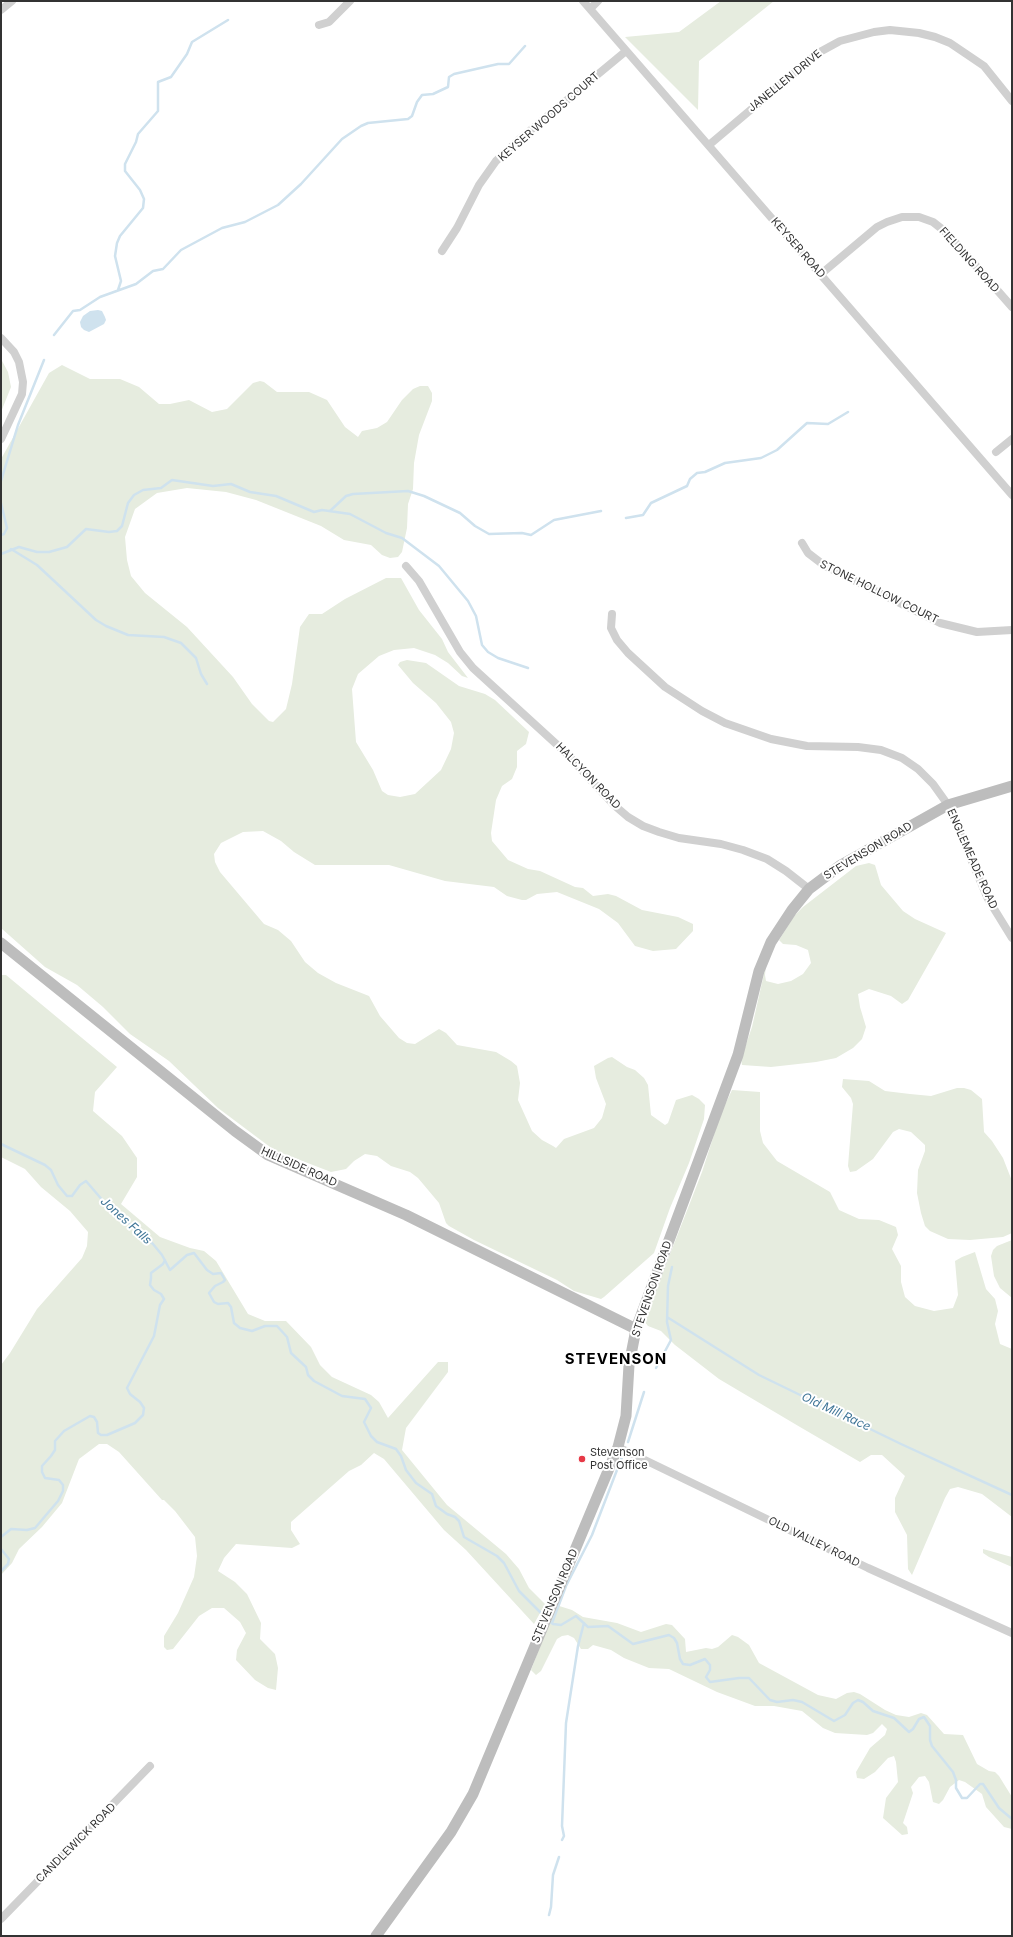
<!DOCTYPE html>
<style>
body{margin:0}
#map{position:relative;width:1013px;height:1937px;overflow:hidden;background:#fff;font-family:Inter,sans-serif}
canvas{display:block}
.frame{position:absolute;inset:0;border:2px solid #333;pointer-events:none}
</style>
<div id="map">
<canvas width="1013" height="1937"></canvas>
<div class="frame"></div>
</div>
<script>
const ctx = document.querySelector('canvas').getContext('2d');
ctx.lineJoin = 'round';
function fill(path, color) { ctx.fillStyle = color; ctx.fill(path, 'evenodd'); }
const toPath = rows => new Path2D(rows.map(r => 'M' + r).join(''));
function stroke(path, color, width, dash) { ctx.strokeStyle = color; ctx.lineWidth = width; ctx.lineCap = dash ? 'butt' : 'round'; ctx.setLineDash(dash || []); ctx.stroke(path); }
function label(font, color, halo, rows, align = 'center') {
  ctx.font = font + ' Inter,sans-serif'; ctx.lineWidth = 4; ctx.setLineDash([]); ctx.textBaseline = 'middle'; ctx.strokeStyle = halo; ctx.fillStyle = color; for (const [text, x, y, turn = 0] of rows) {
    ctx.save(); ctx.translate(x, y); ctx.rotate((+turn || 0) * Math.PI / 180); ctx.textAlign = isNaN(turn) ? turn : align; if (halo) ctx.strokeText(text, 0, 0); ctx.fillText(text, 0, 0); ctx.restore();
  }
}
const green = toPath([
 [721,1,774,1,699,61,698,110,625,37,679,32],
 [1,359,8,372,11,387,1,412],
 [62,365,90,379,120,379,139,387,159,404,170,404,189,400,212,412,227,409,253,383,260,381,264,382,277,392,309,392,327,400,345,427,358,437,362,431,377,428,387,422,402,400,413,389,420,386,428,386,432,393,432,401,419,435,414,463,413,489,408,504,407,528,402,552,398,557,390,558,382,555,371,545,344,540,321,526,256,500,226,492,187,488,157,493,135,509,125,537,127,560,131,576,145,593,187,627,233,677,252,704,269,721,273,722,286,709,292,684,300,627,309,614,322,614,345,599,386,578,401,578,419,610,442,639,448,652,468,678,462,676,448,663,435,655,414,648,394,650,379,656,358,674,352,689,356,742,373,770,382,791,388,795,400,797,415,794,441,770,451,749,454,733,451,722,436,703,413,683,398,665,400,662,407,660,426,663,459,686,485,694,495,700,529,732,526,744,517,751,517,767,512,779,502,786,496,800,491,833,492,841,508,860,528,869,540,871,575,887,583,888,593,896,608,894,616,896,642,910,678,917,693,924,693,931,676,949,653,951,635,946,618,923,599,909,557,892,537,894,526,900,522,900,507,896,494,887,445,881,389,865,315,865,294,852,281,841,263,831,243,832,221,843,214,854,215,862,220,872,264,924,278,930,291,941,305,962,318,973,336,983,369,996,380,1016,399,1038,407,1043,415,1044,439,1029,446,1033,457,1045,496,1052,511,1061,517,1066,520,1083,518,1100,532,1131,542,1140,553,1146,556,1148,564,1139,594,1128,602,1118,606,1104,596,1078,594,1066,608,1058,612,1057,627,1067,635,1070,644,1078,648,1085,651,1115,665,1125,668,1123,676,1100,692,1095,699,1099,705,1105,704,1119,689,1163,670,1208,654,1253,604,1297,601,1299,574,1291,557,1280,474,1240,449,1226,446,1223,439,1203,418,1178,410,1172,391,1166,377,1156,365,1154,354,1161,346,1169,331,1172,274,1150,218,1108,169,1061,130,1034,103,1007,77,985,45,967,1,928,1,459,49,373],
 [869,863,875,865,881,885,903,911,915,919,946,933,908,1000,902,1004,891,996,869,989,858,994,860,1007,866,1027,862,1039,853,1048,836,1058,816,1062,771,1067,742,1065,741,1059,752,1027,766,965,765,975,766,981,778,984,791,981,803,974,811,963,808,950,796,945,783,944,779,940,794,916,803,907,856,866],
 [1,975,6,975,117,1067,95,1092,93,1111,122,1136,137,1158,137,1177,121,1204,160,1237,190,1248,204,1251,216,1261,248,1314,265,1321,286,1321,311,1347,320,1365,332,1377,371,1395,379,1402,388,1418,438,1362,448,1362,448,1372,406,1428,402,1450,447,1505,506,1554,519,1569,529,1588,545,1604,534,1624,466,1550,444,1530,384,1459,374,1453,361,1465,349,1471,291,1522,291,1530,300,1544,292,1548,236,1544,224,1558,218,1571,235,1582,247,1594,261,1623,260,1639,275,1654,278,1668,276,1690,268,1688,255,1680,236,1660,237,1650,246,1633,240,1622,224,1608,212,1608,199,1616,173,1649,167,1650,164,1647,164,1636,178,1613,194,1577,197,1556,195,1537,175,1511,164,1500,162,1500,119,1452,107,1444,99,1444,79,1459,62,1503,42,1527,19,1549,12,1563,1,1575,1,1365,10,1353,37,1309,82,1258,87,1246,88,1232,70,1211,41,1187,25,1169,1,1157],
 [843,1079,869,1081,885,1091,910,1094,931,1096,957,1088,964,1088,971,1090,982,1099,984,1132,992,1141,1003,1158,1012,1181,1012,1233,1003,1237,970,1240,948,1239,930,1231,925,1226,921,1213,917,1193,918,1170,925,1151,925,1145,911,1132,899,1129,893,1132,873,1159,856,1171,850,1172,848,1166,853,1104,851,1098,842,1087],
 [732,1090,760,1092,760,1131,763,1143,777,1161,830,1192,839,1210,859,1219,879,1220,896,1227,898,1235,892,1249,901,1266,901,1282,905,1297,915,1306,934,1311,953,1308,958,1295,955,1261,962,1257,975,1252,986,1289,995,1299,998,1311,995,1324,1000,1344,1012,1349,1012,1517,982,1494,958,1487,950,1489,945,1498,912,1575,908,1569,907,1535,895,1512,895,1498,905,1476,882,1455,871,1455,860,1462,800,1427,719,1379,675,1345,661,1331,648,1326,644,1321,702,1172,721,1113],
 [1012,1240,1012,1298,1000,1288,994,1276,991,1256,993,1250,997,1246],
 [983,1549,1012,1557,1012,1567,989,1557,983,1553],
 [556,1605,572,1610,583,1617,617,1623,641,1632,666,1624,672,1625,685,1639,686,1652,706,1648,712,1649,718,1647,732,1635,738,1637,749,1645,759,1663,818,1695,836,1699,847,1693,854,1692,860,1694,885,1710,896,1715,909,1717,921,1713,927,1715,944,1734,963,1735,977,1764,989,1771,995,1772,999,1776,1012,1797,1012,1829,1004,1827,986,1807,982,1794,965,1782,959,1780,950,1787,943,1800,939,1804,933,1802,929,1782,925,1776,919,1777,911,1787,913,1793,903,1823,907,1827,908,1834,902,1835,883,1818,886,1798,898,1782,896,1762,894,1756,888,1758,875,1772,864,1779,857,1778,856,1772,870,1748,885,1735,887,1729,882,1724,873,1733,867,1735,835,1733,823,1728,802,1711,774,1706,755,1706,717,1692,669,1669,649,1668,624,1658,611,1650,593,1645,588,1649,581,1649,574,1638,568,1635,562,1636,557,1639,541,1671,536,1675,531,1670]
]);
const water = toPath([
 [98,310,102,311,105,317,106,320,104,324,89,332,84,330,81,327,80,322,83,316,90,311]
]);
const stream = toPath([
 [118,290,121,281,115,256,117,243,120,236,143,208,144,199,140,190,125,171,125,164,136,142,138,134,158,111,158,82,171,77,187,54,192,42,228,20],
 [54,335,73,311,80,310,100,297,136,284,153,271,163,269,181,250,222,228,245,222,278,205,301,184,342,139,361,126,368,123,408,119,412,116,417,102,422,95,433,94,448,87,449,77,454,74,498,64,509,64,525,46],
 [1,481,18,425,44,360],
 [1,503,7,528,4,534,1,535],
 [330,511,346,496,353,494,408,491,424,496,460,513,475,526,489,534,522,533,531,535,554,520,601,511],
 [626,518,643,515,651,503,687,486,690,479,697,473,705,472,725,463,761,458,777,450,807,423,828,424,848,412],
 [11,549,37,565,96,620,106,626,128,635,164,637,181,643,196,658,201,674,207,684],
 [1,554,19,547,37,552,49,552,67,547,86,529,109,532,117,531,122,526,128,503,134,495,143,490,161,488,172,480,213,486,231,484,250,492,276,496,314,512,322,510,350,514,386,533,402,538,439,566,468,601,476,616,482,645,488,652,498,658,528,668],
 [1,1144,45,1165,51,1170,58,1185,67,1196,72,1196,80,1185,86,1181,104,1202,153,1244,162,1255,170,1270,187,1255,194,1253,207,1270,213,1274,221,1273,225,1280,223,1282,215,1286,209,1293,214,1302,218,1304,228,1303,231,1307,234,1323,240,1328,252,1331,265,1326,277,1326,287,1337,291,1353,306,1367,308,1375,314,1381,342,1396,365,1399,371,1408,364,1422,371,1436,377,1442,396,1449,401,1456,406,1470,416,1483,432,1494,436,1506,447,1514,455,1517,459,1521,464,1537,497,1556,504,1563,519,1591,544,1616],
 [667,1317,759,1375,901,1444,1012,1495],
 [656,1368,671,1340,667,1322,668,1286,672,1267],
 [628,1442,644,1392],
 [1,1537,11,1529,27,1530,35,1528,58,1501,63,1491,63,1485,59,1480,45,1478,42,1472,42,1466,51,1456,55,1450,55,1441,64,1431,90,1416,94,1417,97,1422,98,1433,101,1435,107,1435,135,1423,143,1415,144,1408,140,1402,130,1394,127,1388,154,1336,160,1305,164,1299,161,1294,154,1290,150,1285,151,1278,151,1273,163,1264,165,1260],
 [1,1549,9,1559,8,1564,1,1571],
 [549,1621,553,1624,561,1625,576,1616,588,1627,608,1626,633,1644,669,1635,674,1638,677,1643,680,1659,683,1664,690,1665,705,1659,710,1665,710,1670,706,1677,710,1682,739,1678,749,1678,770,1700,777,1702,793,1700,802,1702,834,1721,845,1715,853,1703,858,1700,863,1702,873,1711,894,1718,909,1732,913,1729,919,1719,924,1717,930,1726,930,1740,932,1746,953,1772,956,1780,956,1788,962,1798,967,1798,980,1784,983,1784,999,1808,1012,1819],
 [552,1623,566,1586,592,1535,622,1457],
 [562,1840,564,1836,562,1826,566,1723,578,1646,584,1623],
 [549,1915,551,1907,553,1875,559,1857]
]);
const street = toPath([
 [583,1,1012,495],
 [590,9,598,1],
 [1,10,12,1],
 [319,25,329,22,350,1],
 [709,145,818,53,840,41,874,32,890,30,919,33,935,37,950,43,984,66,1012,101],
 [442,251,457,228,479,185,496,161,521,138,626,51],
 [821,274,877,227,887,222,902,217,919,217,933,222,947,233,1012,307],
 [1,338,14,352,19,362,23,382,22,394,1,439],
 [996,452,1012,439],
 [802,543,808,553,825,566,940,623,977,632,1012,630],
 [406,566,419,581,460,652,473,668,565,752,614,805,628,817,643,826,659,832,679,838,721,844,743,850,767,859,786,871,809,889],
 [612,614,611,628,617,640,628,653,665,687,702,711,725,723,771,739,807,746,858,747,881,750,902,758,918,769,933,784,948,805,988,899,1012,938],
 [618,1447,868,1568,1012,1633],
 [1,1919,150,1766]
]);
const secondary = toPath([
 [1,943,235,1131,268,1155,406,1215,636,1329],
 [376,1936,451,1832,473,1794,618,1447,626,1416,629,1365,636,1329,738,1055,759,971,771,942,792,910,809,889,841,865,948,805,1012,786]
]);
const markers = [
 [582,1459,4,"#e63946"]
];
const streetNames = [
 ["JANELLEN DRIVE",785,81,-39],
 ["KEYSER WOODS COURT",549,117,-41],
 ["KEYSER ROAD",798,248,49],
 ["FIELDING ROAD",969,260,48],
 ["STONE HOLLOW COURT",879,592,26],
 ["HALCYON ROAD",588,776,46],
 ["STEVENSON ROAD",868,851,-31],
 ["ENGLEMEADE ROAD",972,859,66],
 ["HILLSIDE ROAD",299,1167,24],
 ["STEVENSON ROAD",652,1289,-71],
 ["OLD VALLEY ROAD",814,1542,26],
 ["STEVENSON ROAD",555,1596,-67],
 ["CANDLEWICK ROAD",76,1843,-45]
];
const poiNames = [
 ["Stevenson",590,1453],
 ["Post Office",590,1466]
];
const waterNames = [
 ["Jones Falls",126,1221,42],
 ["Old Mill Race",836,1412,25]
];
const districtNames = [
 ["STEVENSON",616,1359]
];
fill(green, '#e6ecdf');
fill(water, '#cfe2ee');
stroke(stream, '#cfe2ee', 2.5);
stroke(street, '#d0d0d0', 8);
stroke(secondary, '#bdbdbd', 11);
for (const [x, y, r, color] of markers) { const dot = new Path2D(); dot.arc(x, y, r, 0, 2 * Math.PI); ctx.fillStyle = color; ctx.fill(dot); stroke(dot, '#fff', 1.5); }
label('11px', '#333', '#fff', streetNames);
label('11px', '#333', '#fff', poiNames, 'left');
label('italic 12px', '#3f7597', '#fff', waterNames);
ctx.letterSpacing = '1px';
label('bold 15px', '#000', '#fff', districtNames);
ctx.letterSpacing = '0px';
</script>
